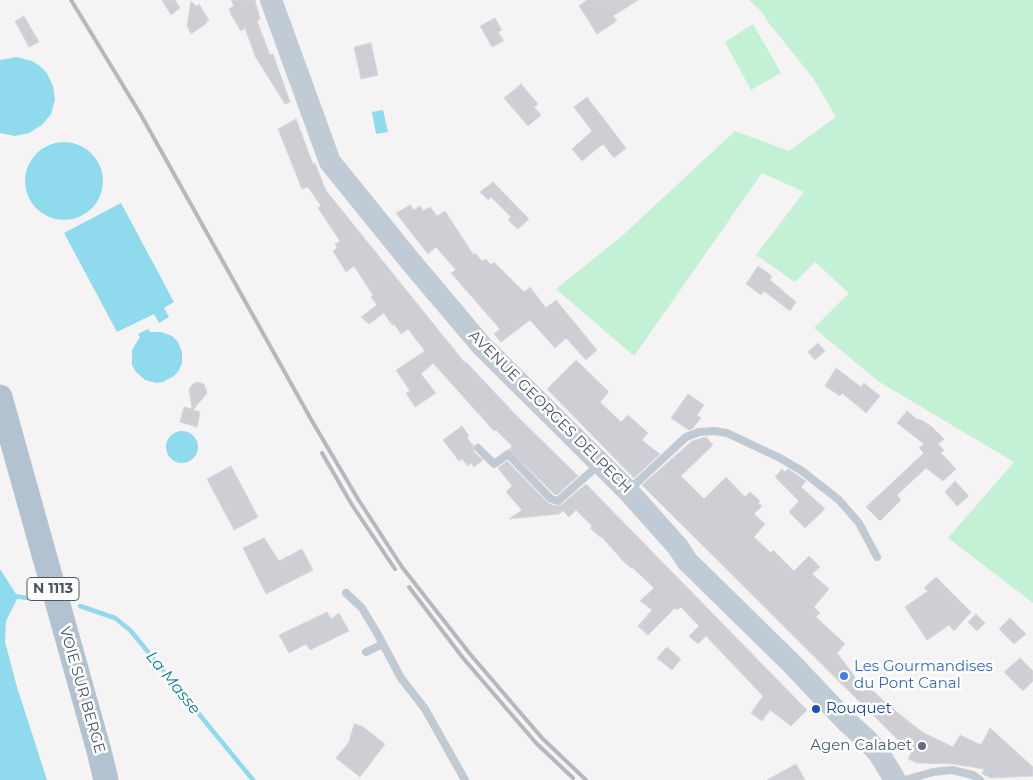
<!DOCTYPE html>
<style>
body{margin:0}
canvas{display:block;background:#f5f3f3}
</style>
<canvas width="1033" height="780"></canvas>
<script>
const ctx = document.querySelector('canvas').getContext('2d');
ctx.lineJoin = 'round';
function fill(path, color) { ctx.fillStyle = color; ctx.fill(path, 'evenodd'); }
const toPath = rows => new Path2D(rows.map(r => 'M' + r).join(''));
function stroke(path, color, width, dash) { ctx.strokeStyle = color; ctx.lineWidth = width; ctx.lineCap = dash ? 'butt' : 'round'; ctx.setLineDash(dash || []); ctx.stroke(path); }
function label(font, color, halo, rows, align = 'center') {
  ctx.font = font + ' Montserrat,sans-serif'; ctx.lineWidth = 5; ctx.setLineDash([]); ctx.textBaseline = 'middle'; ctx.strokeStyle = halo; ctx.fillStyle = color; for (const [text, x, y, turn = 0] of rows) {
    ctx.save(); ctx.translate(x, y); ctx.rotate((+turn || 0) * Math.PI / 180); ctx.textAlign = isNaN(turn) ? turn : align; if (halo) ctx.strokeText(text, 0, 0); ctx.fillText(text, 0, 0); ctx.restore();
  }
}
const green = toPath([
 [749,0,1033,0,1033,603,948,538,1014,462,878,381,814,328,849,293,815,262,795,282,756,255,804,192,762,173,634,356,556,289,622,236,735,131,789,151,836,117,813,78,768,22,762,12],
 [753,24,781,73,751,90,725,42]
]);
const water = toPath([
 [17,57,32,61,40,66,47,73,53,86,55,100,51,114,42,125,29,133,15,136,0,133,0,60],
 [383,110,388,132,376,134,372,112],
 '25 181a39 39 0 1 1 78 0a39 39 0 1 1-78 0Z',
 [121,203,174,302,164,308,169,317,159,323,154,314,117,332,64,233],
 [148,329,150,332,161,332,172,336,178,342,182,352,182,363,179,370,174,376,163,382,156,383,145,380,136,372,132,365,132,350,140,337,138,334],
 '166 447a16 16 0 1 1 32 0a16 16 0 1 1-32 0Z',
 [0,569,18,597,6,621,5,642,17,687,47,780,0,780]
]);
const stream = toPath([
 [14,596,27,598],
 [80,606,115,618,130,630,253,780]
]);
const building = toPath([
 [162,0,175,0,180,8,171,15,162,0],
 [231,0,255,0,260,19,257,21,270,55,273,54,290,102,285,104,255,56,245,28,241,31,230,13,231,12,229,9,234,6,231,0],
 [587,0,638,0,613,16,617,21,597,34,579,6,587,0],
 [191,1,196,6,199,4,209,20,206,22,207,23,191,34,187,26,191,1],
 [24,16,39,42,29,47,15,21,24,16],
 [495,18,502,30,498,32,504,41,492,47,480,26,495,18],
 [371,43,378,75,361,79,354,47,371,43],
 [521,84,538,104,534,107,541,115,528,126,504,98,521,84],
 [587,97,626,148,614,158,603,144,582,161,572,149,592,131,574,107,587,97],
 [296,119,313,164,315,163,326,191,332,198,465,363,466,362,516,415,578,476,557,495,554,494,509,449,512,446,496,430,494,431,433,363,421,374,436,393,415,407,406,393,410,391,396,370,425,351,408,329,401,334,394,324,392,325,384,313,369,324,361,317,377,305,371,297,373,295,354,266,346,272,333,251,337,248,335,244,340,241,318,208,321,206,308,187,302,189,278,129,296,119],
 [493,182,529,219,518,229,508,220,511,217,491,197,488,200,480,192,493,182],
 [410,205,414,210,420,206,423,211,430,207,437,216,445,211,473,254,476,254,482,261,486,259,491,265,494,262,524,292,530,287,546,308,556,300,597,350,586,360,566,338,555,348,530,320,501,342,494,334,500,329,451,273,456,270,436,247,428,254,396,213,410,205],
 [758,266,772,276,770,280,796,302,790,311,764,291,761,295,746,284,758,266],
 [818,343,825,351,815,360,808,352,818,343],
 [576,360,609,392,600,402,621,422,628,415,648,433,642,440,644,442,660,454,634,478,547,389,576,360],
 [836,368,861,387,864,383,880,396,866,413,842,393,840,396,825,386,836,368],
 [198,382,204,384,207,393,193,410,200,412,197,427,180,422,184,407,192,409,189,389,193,384,198,382],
 [688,394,704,405,697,415,701,418,692,429,689,430,671,418,688,394],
 [907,411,918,420,919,419,931,426,944,439,938,444,944,450,941,453,956,469,943,481,926,468,897,495,901,500,880,521,866,507,924,453,919,448,924,444,897,423,907,411],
 [462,426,469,436,467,438,473,445,474,452,483,460,474,467,471,463,468,466,462,459,459,461,443,440,462,426],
 [706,437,713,445,681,476,704,499,726,477,745,497,750,492,760,501,758,503,762,506,754,514,765,524,754,537,771,553,773,550,794,571,809,556,820,567,812,574,829,589,814,607,820,613,816,617,845,644,837,653,853,674,863,692,869,687,887,704,922,732,953,747,960,735,981,745,990,728,1033,767,1033,776,991,778,982,774,984,769,953,764,917,763,908,759,911,753,642,485,692,441,706,437],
 [507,461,549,504,557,506,561,505,586,484,807,710,791,726,770,710,762,721,751,713,763,696,706,636,698,644,689,636,699,626,681,607,677,610,675,608,648,635,638,626,652,610,640,601,654,588,632,567,631,568,623,561,601,536,600,537,590,528,592,526,576,510,569,517,563,511,559,514,509,519,522,510,506,492,512,486,498,468,507,461],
 [231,466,258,517,234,530,207,479,231,466],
 [782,469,785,472,788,469,806,481,801,487,825,509,805,528,789,512,799,501,775,477,782,469],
 [955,481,969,496,957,506,945,492,955,481],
 [264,538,279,561,302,549,313,570,266,594,243,548,264,538],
 [936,577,971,612,954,631,949,625,927,640,905,607,928,591,924,588,936,577],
 [327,612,331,619,339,613,349,631,310,650,306,644,289,653,279,635,327,612],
 [976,614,985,623,977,631,968,622,976,614],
 [1010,618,1026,634,1014,644,999,629,1010,618],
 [667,647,681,659,672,670,657,658,667,647],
 [1020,658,1033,671,1033,681,1023,691,1004,672,1020,658],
 [354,724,362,726,385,744,360,777,336,758,349,742,354,724],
 [796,764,805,780,767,780,796,764]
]);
const lane = toPath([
 [478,448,494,464,508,454,551,499,558,501,593,470],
 [629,490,686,437,699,432,714,431,727,433,780,458,802,471,839,500,859,523,877,557],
 [346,593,362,608,377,633,401,678,425,709,465,780],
 [366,652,383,644],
 [905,780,933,772,952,770,973,775,980,780]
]);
const secondary = toPath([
 [271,0,330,162,411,262,481,345,628,491,678,547,687,561,792,664,846,721,866,739,880,755,895,780]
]);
const primary = toPath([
 [0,397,99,751,106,780]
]);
const rail = toPath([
 [71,0,141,115,312,421,358,499,402,567,470,654,542,738,586,780],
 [322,453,352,505,395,569],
 [409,587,463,658,536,743,573,778]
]);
const markers = [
 [844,676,5,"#3f7fe0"],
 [816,709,5,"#1a4fb4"],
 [922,746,5,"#5c6f8a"]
];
const shields = [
 [53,589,52]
];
const shieldNames = [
 ["N 1113",53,589]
];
const streetNames = [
 ["AVENUE GEORGES DELPECH",550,412,45],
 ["VOIE SUR BERGE",82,690,74]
];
const shopNames = [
 ["Les Gourmandises",854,667],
 ["du Pont Canal",854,684]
];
const transitNames = [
 ["Rouquet",826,709]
];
const serviceNames = [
 ["Agen Calabet",912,746]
];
const waterNames = [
 ["La Masse",173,683,51]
];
fill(green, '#c3f1d5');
fill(water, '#90daee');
stroke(stream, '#90daee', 4.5);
fill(building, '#cdcfd5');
stroke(building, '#d7d9de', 1);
stroke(lane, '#c1cad2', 8);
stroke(secondary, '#c1cbd6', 22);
stroke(primary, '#b3c2d1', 25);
stroke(rail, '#b5b8bd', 4);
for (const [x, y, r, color] of markers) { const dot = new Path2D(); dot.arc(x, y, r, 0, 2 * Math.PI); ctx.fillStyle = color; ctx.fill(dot); stroke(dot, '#fff', 2); }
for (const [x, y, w] of shields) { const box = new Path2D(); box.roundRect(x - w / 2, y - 11.5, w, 23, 4); ctx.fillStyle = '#fff'; ctx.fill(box); stroke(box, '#4a5661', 1); }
label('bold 14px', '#4a5661', null, shieldNames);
label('15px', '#4a5661', '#fff', streetNames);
label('15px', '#366cbe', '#fff', shopNames, 'left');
label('15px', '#164399', '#fff', transitNames, 'left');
label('15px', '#4e5e75', '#fff', serviceNames, 'right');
label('italic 16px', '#0c7c9b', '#fff', waterNames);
</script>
